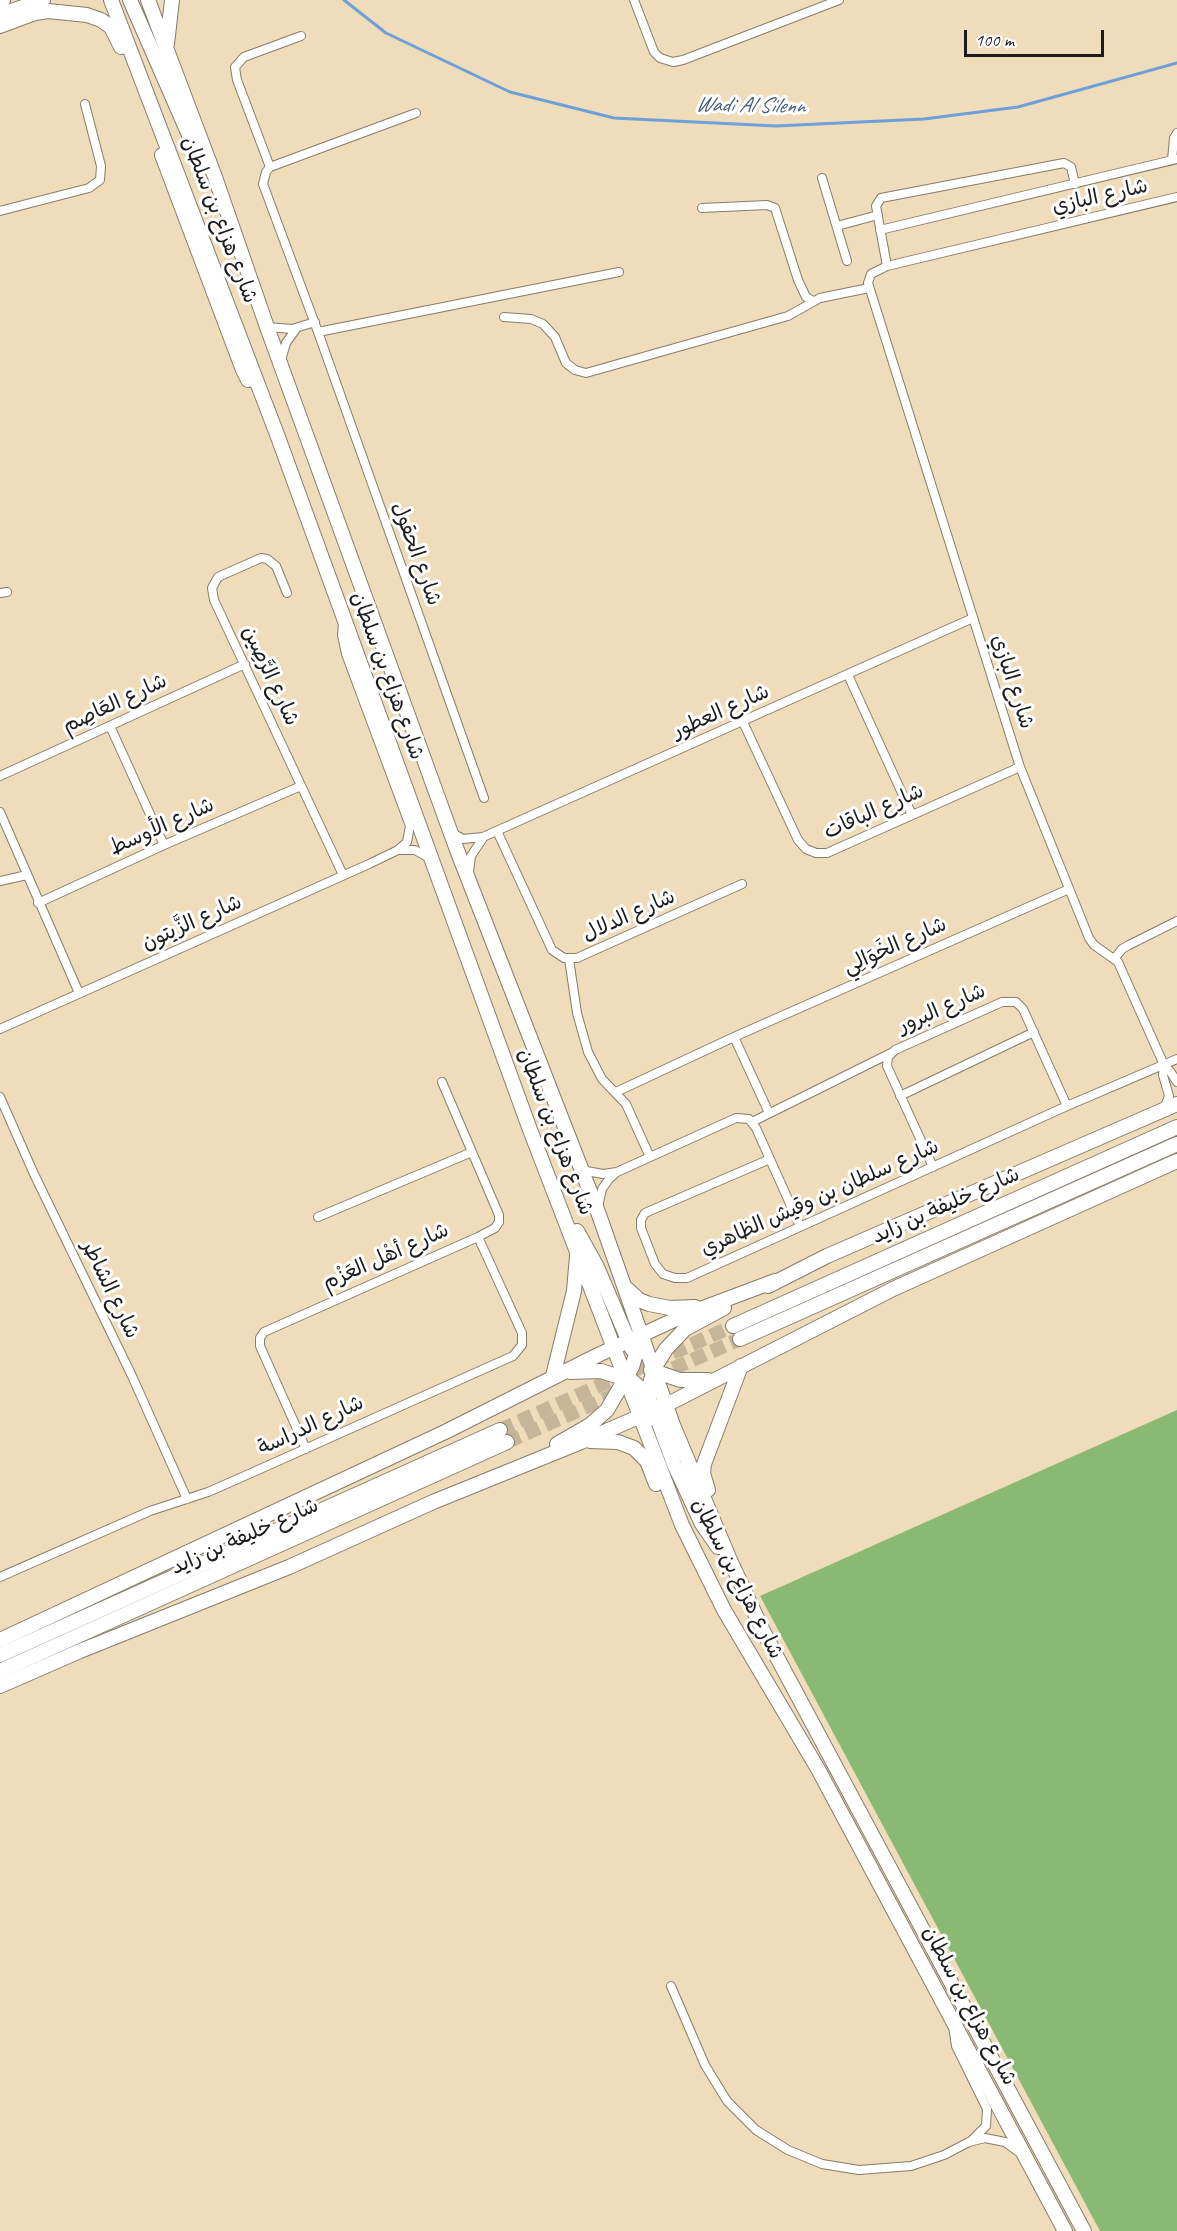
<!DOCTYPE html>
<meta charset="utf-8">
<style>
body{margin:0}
#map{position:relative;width:1177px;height:2231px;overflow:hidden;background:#efdcba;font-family:Caveat,sans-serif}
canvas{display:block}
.scale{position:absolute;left:964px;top:30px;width:140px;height:27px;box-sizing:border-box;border:3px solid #1c1c1c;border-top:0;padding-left:8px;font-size:18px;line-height:21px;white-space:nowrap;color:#1c1c1c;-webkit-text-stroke:4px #fff;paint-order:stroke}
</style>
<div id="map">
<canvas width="1177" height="2231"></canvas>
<div class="scale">100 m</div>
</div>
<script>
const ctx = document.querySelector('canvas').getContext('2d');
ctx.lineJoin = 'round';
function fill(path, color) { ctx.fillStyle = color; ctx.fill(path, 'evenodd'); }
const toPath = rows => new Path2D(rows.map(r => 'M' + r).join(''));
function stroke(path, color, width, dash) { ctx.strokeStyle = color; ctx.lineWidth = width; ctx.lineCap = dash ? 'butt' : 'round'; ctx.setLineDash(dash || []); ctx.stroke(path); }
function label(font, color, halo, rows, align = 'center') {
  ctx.font = font + ' Caveat,"Playpen Sans Arabic",sans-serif'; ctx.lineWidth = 6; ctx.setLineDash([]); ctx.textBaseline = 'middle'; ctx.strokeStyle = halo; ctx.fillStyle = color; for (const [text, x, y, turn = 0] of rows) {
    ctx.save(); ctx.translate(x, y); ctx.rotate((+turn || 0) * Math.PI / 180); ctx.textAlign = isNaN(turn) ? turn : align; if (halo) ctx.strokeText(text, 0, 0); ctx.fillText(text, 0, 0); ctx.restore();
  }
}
const forest = toPath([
 [1177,1410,1177,2231,1100,2231,760,1596]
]);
const stream = toPath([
 [344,0,386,33,510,92,614,118,776,126,924,119,1018,107,1177,63]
]);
const trunkTunnel = toPath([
 [654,1377,740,1339],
 [500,1430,733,1326],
 [507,1442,623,1391]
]);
const minor = toPath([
 [634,0,654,52,660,58,673,62,683,60,839,0],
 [416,113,270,167,266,172,263,184,318,332,484,798],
 [1172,160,1174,138,1177,133],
 [270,167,237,80,235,67,244,57,301,36],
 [822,178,847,261],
 [702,208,767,205,775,208,798,280,806,297,813,301],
 [0,211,89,188,100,180,101,166,85,104],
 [837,226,878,215],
 [880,230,1177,159],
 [887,266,876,206,881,198,1064,163,1071,167,1075,184],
 [504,317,531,319,543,324,555,337,566,363,575,370,586,373,788,316,820,298,869,288],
 [267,327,292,329,315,322],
 [318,332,619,272],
 [281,360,286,343,296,329],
 [0,593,7,592],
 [287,593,276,566,267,559,261,558,218,577,212,588,214,600,343,875],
 [848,675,912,815],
 [743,722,798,840,806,849,816,853,827,853,1020,767],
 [110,726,164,845],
 [0,776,245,664],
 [0,812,79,993],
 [497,831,552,950,564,958,577,958,742,884],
 [452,833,463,839,483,837,973,618],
 [399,850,415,850,431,859],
 [469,872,471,856,483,838],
 [0,881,27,875],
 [38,903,164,845,301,786],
 [1115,958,1122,949,1129,945,1177,921],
 [569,959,577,1013,588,1052,602,1079,626,1104,650,1157],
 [0,1029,369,864,398,850,407,842,410,826,346,654,342,635,343,623],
 [734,1037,769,1113],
 [1164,1065,1170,1071,1177,1082],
 [616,1092,734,1037,1069,889],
 [900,1096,1034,1032],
 [0,1097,34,1174,132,1376,187,1499],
 [1164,1109,1169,1096,1163,1075,1164,1065,1118,962,1094,945,1089,938,1020,767,868,283,871,274,887,266,1177,197],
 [752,1122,891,1053],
 [770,1159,645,1213,641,1220,641,1228,655,1264,663,1274,675,1278,687,1278,1067,1106,1177,1059],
 [933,1167,887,1066,888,1057,895,1050,1002,1002,1016,1002,1023,1009,1067,1106],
 [581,1170,603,1174,617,1172,736,1118,749,1119,756,1128,800,1226],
 [598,1207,602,1189,609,1179,617,1172],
 [318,1217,472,1152],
 [306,1449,260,1346,260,1338,264,1332,478,1237,495,1228,499,1222,499,1215,442,1082],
 [0,1577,150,1511,208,1492,240,1478,513,1356,522,1345,522,1333,478,1237],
 [671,1986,705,2065,727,2101,756,2130,788,2150,822,2164,859,2170,911,2166,944,2155,969,2142,985,2138,1005,2142,1020,2153],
 [953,2026,956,2046,987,2109,986,2126,972,2140]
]);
const primary = toPath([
 [111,0,278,437,529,1127,682,1525,724,1610,818,1769,1065,2231],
 [130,0,203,167],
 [148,0,215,177,267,327,457,850,598,1212,673,1425,730,1560,763,1631,1084,2231],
 [0,1,3,0],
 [0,15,43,0],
 [0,26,35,13,48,11,87,15,101,20,111,27,121,47],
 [167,44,172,0],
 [162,155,243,370,248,380],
 [577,1231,597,1267,632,1349],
 [768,1286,827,1256,1177,1104],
 [627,1289,639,1300,649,1304,670,1308,695,1307],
 [651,1370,680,1380,708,1380],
 [570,1372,601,1371,632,1381,644,1391,654,1410,674,1464,702,1524,718,1547],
 [553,1376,574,1291,577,1256],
 [649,1419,649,1397,651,1380,656,1365,666,1349,685,1329,724,1308],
 [590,1441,618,1442,634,1448,647,1461,656,1484],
 [557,1444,590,1425,607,1410,632,1367,641,1337],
 [708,1490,703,1473,704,1464,741,1366],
 [0,1640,445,1432,598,1355,687,1314,775,1281],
 [0,1686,80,1651,289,1567,433,1502,581,1442,666,1405,893,1289,1177,1161]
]);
const trunk = toPath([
 [733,1326,1177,1127],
 [740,1339,1177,1144],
 [0,1655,500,1430],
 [0,1671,507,1442]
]);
const streetNames = [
 ["شارع البازي",1100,197,-13],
 ["شارع هزاع بن سلطان",219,220,69],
 ["شارع الحقول",416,554,70],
 ["شارع الرَّصِين",270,676,65],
 ["شارع هزاع بن سلطان",387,676,70],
 ["شارع البازي",1012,682,72],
 ["شارع العَاصِم",115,704,-25],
 ["شارع العطور",721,712,-24],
 ["شارع الباقات",874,812,-24],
 ["شارع الأوسط",162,827,-24],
 ["شارع الدلال",629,916,-24],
 ["شارع الزَّيتون",192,923,-24],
 ["شارع الخَوَالِي",895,946,-24],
 ["شارع البرور",942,1009,-24],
 ["شارع هزاع بن سلطان",555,1132,69],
 ["شارع سلطان بن وقيش الظاهري",820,1198,-24],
 ["شارع خليفة بن زايد",946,1206,-24],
 ["شارع أهْل العَزْم",386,1257,-24],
 ["شارع الشاطر",110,1290,64],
 ["شارع الدراسة",311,1426,-25],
 ["شارع خليفة بن زايد",245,1537,-24],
 ["شارع هزاع بن سلطان",737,1579,63],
 ["شارع هزاع بن سلطان",969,2006,62]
];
const waterNames = [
 ["Wadi Al Silenn",750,106,1]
];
fill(forest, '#8ab973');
stroke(stream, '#6e9fd8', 3);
stroke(trunkTunnel, '#c5b69a', 14, [14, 7]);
stroke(minor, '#867c6b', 10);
stroke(primary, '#867c6b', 16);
stroke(trunk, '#867c6b', 16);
stroke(minor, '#fff', 8);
stroke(primary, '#fff', 14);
stroke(trunk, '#fff', 14);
label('21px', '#1c1c1c', '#fff', streetNames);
label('italic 22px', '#455e7a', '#fff', waterNames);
</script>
